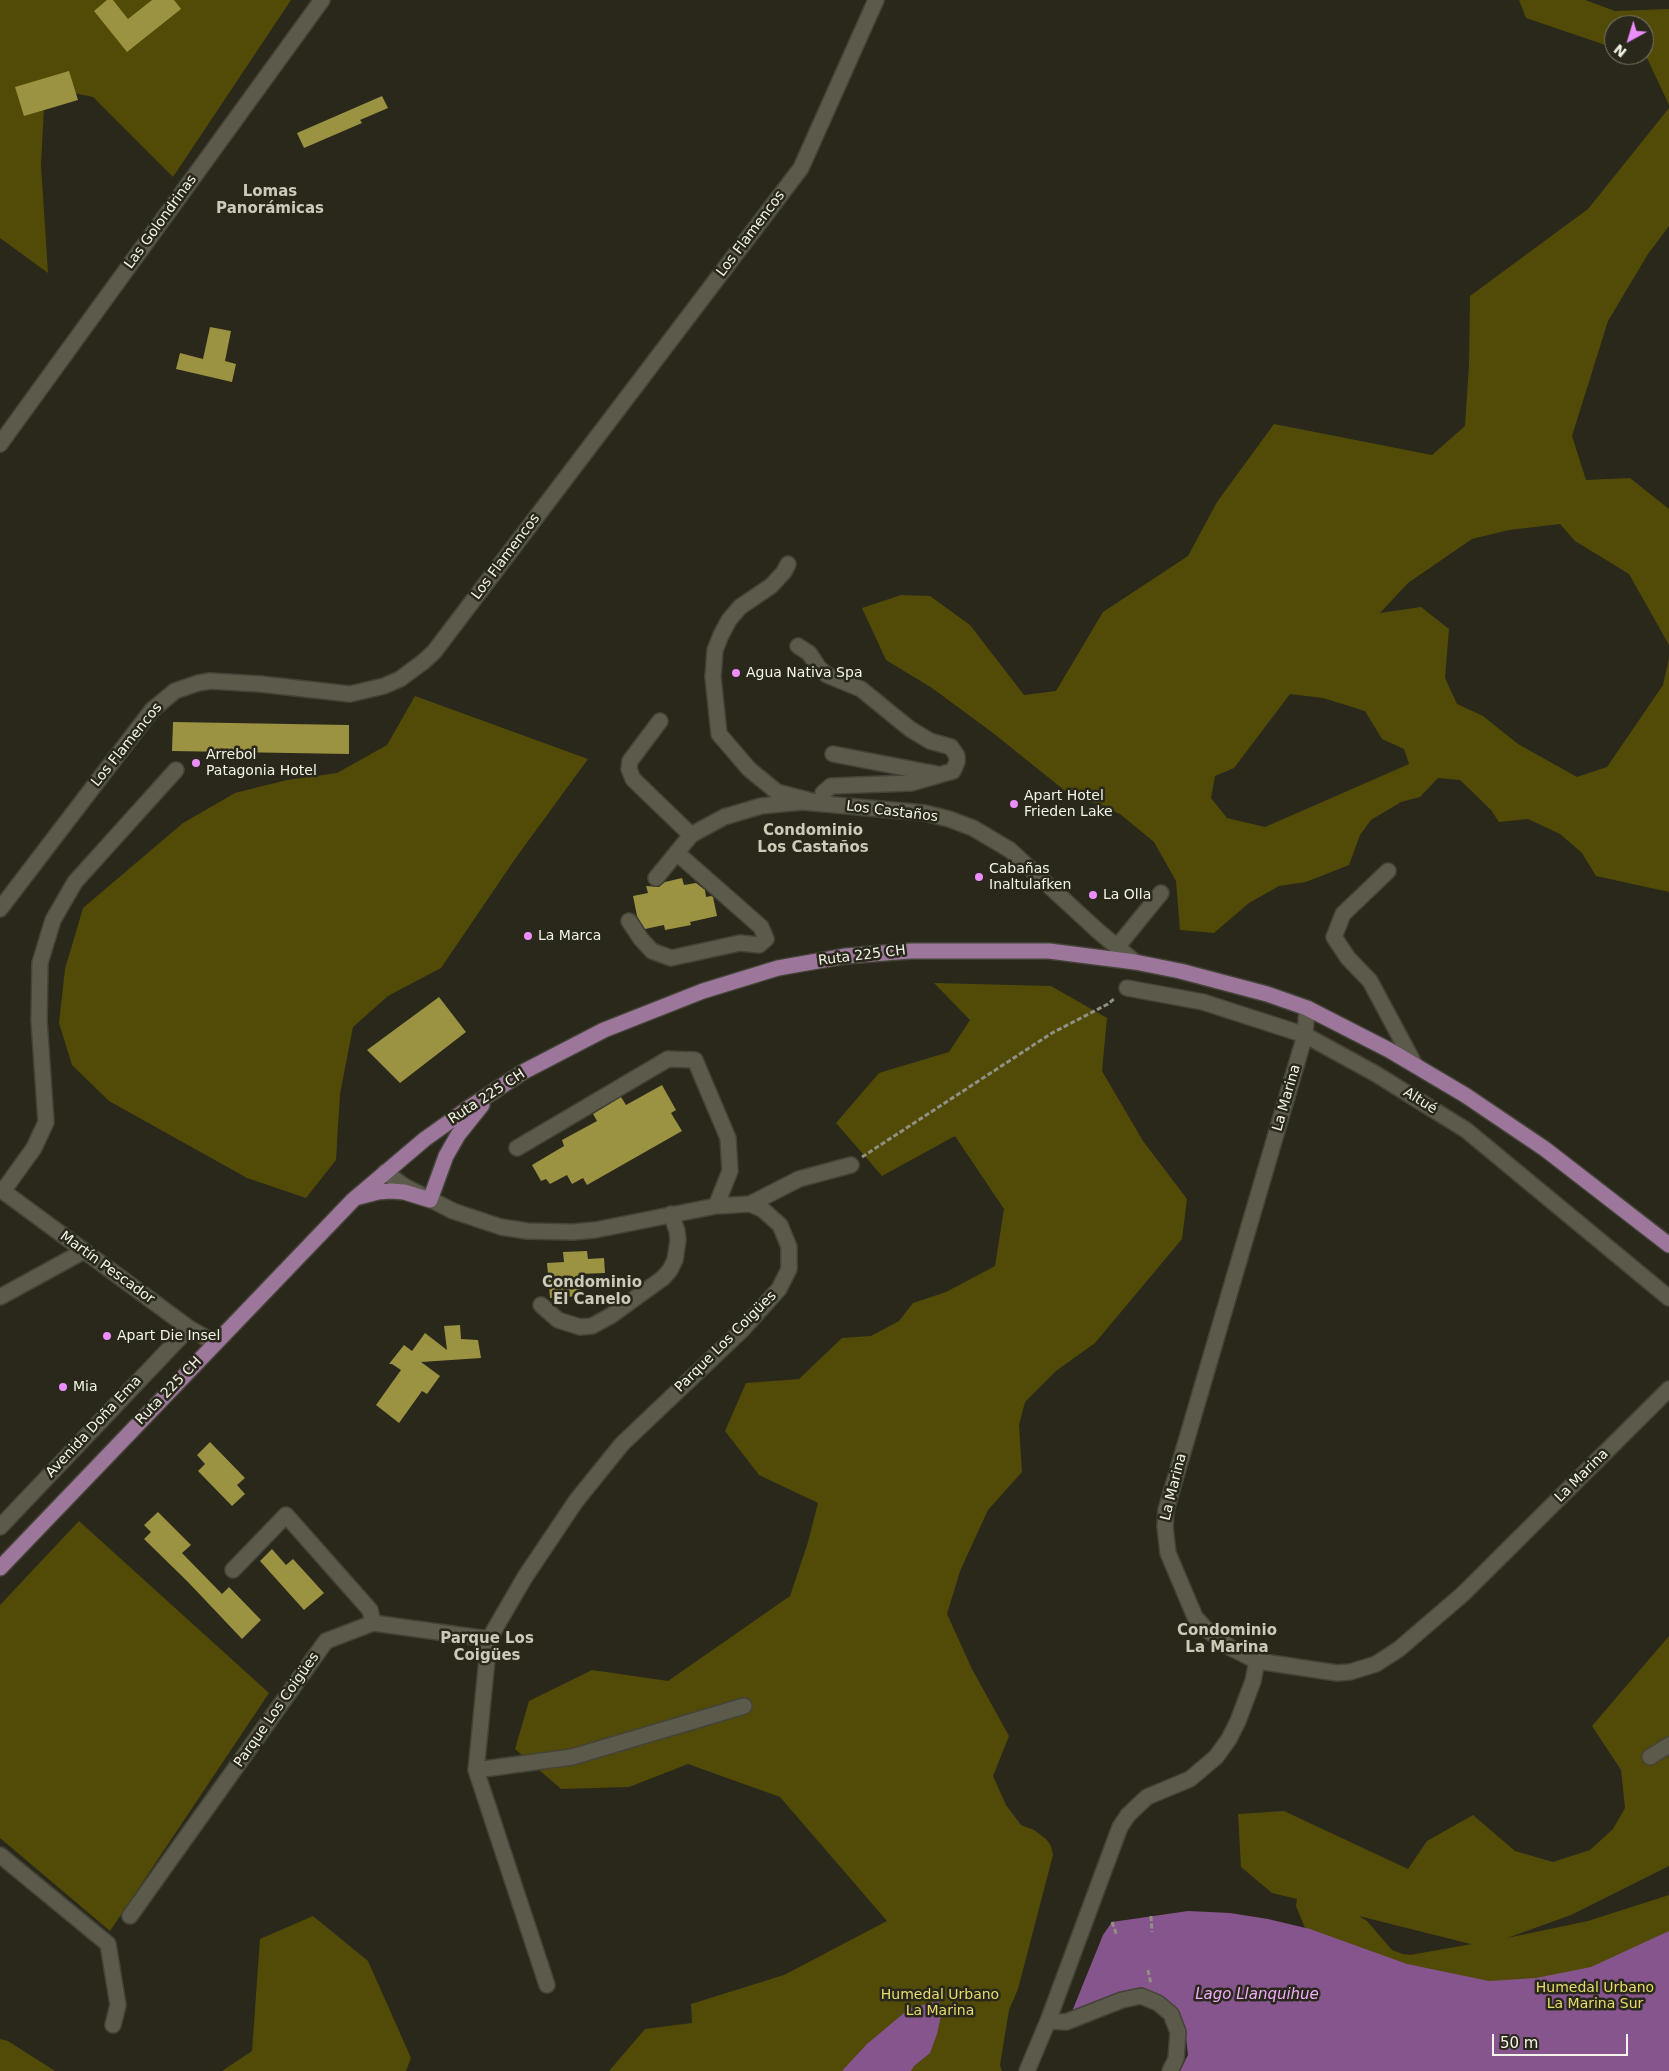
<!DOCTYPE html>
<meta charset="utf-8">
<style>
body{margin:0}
#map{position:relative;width:1669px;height:2071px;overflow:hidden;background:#29281b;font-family:"DejaVu Sans",sans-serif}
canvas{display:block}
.north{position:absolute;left:1604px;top:15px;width:50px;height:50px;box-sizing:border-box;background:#29281b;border:1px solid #7a796e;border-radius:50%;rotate:219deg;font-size:14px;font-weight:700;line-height:20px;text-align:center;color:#f4f3ea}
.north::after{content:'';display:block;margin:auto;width:18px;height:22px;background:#eb8dfb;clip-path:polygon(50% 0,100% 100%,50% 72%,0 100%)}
.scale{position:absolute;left:1492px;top:2034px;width:136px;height:22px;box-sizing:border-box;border:2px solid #f4f3ea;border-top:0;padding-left:6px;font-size:15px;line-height:18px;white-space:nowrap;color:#f4f3ea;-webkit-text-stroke:4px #29281b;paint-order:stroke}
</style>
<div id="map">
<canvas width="1669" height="2071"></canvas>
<div class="north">N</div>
<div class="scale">50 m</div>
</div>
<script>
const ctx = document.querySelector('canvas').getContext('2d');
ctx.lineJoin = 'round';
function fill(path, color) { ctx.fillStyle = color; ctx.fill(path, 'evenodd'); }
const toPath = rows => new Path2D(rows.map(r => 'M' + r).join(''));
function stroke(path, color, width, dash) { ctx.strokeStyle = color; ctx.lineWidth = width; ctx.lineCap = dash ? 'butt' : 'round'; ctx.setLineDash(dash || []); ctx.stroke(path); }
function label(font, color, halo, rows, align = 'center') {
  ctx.font = font + ' "DejaVu Sans",sans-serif'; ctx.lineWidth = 5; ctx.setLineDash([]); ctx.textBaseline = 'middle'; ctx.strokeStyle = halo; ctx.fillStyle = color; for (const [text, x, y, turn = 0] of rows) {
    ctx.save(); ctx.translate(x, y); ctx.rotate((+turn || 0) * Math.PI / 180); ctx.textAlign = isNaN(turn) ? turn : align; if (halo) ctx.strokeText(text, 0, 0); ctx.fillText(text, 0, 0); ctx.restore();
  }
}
const green = toPath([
 [0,0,291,0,173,177,93,97,45,87,41,165,48,273,0,238],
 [1519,0,1585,0,1615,11,1669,9,1669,105,1647,58,1638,55,1644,55,1644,25,1614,25,1614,48,1526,18],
 [1669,108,1669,226,1648,254,1608,321,1572,436,1586,480,1630,478,1669,509,1669,645,1629,574,1575,541,1560,524,1509,530,1472,539,1408,583,1380,613,1421,607,1449,629,1445,678,1457,704,1483,716,1518,744,1577,777,1607,767,1663,685,1669,658,1669,892,1596,876,1582,853,1560,834,1528,819,1499,822,1491,810,1460,780,1438,778,1420,797,1401,802,1371,820,1360,835,1349,865,1306,882,1279,886,1249,903,1214,933,1180,930,1176,881,1154,842,1120,814,1064,790,993,733,932,688,886,660,862,608,901,595,930,596,970,625,1024,695,1056,691,1103,612,1188,556,1217,502,1274,424,1432,455,1465,426,1469,365,1470,296,1588,209],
 [1290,694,1323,698,1365,711,1382,739,1404,749,1409,764,1265,827,1227,818,1211,798,1215,776,1234,768],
 [415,696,588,759,515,859,441,968,388,996,353,1027,340,1094,336,1160,306,1198,247,1178,109,1101,72,1065,59,1023,65,969,83,908,183,823,235,793,287,780,337,773,387,745],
 [934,983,1051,986,1107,1018,1102,1071,1143,1141,1187,1199,1182,1239,1095,1343,1056,1371,1025,1402,1019,1425,1022,1472,988,1510,960,1571,947,1614,972,1669,1009,1736,993,1776,1006,1805,1021,1825,1034,1830,1046,1839,1051,1846,1053,1855,1018,1989,1009,2010,1000,2065,1002,2071,609,2071,645,2029,692,2023,691,2004,784,1975,887,1921,780,1797,688,1764,629,1787,561,1789,515,1749,529,1701,592,1670,668,1681,790,1596,808,1542,818,1503,759,1475,725,1431,746,1383,799,1379,842,1338,871,1336,899,1321,913,1303,946,1292,995,1266,1004,1209,955,1136,882,1176,836,1123,879,1073,949,1052,970,1020],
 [79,1521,269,1693,110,1931,0,1838,0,1605],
 [1669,1636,1669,1866,1571,1915,1507,1938,1588,1921,1669,1895,1669,2045,1310,1940,1296,1906,1297,1899,1272,1893,1241,1867,1238,1814,1284,1811,1408,1869,1427,1841,1473,1815,1515,1851,1553,1862,1590,1850,1613,1829,1625,1808,1621,1770,1592,1726],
 [1359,1916,1471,1944,1472,1944,1410,1955,1403,1954,1392,1950,1367,1921],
 [313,1916,368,1961,411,2058,406,2071,222,2071,252,2051,260,1939],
 [0,2039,8,2041,55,2071,0,2071]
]);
const water = toPath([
 [1188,1911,1230,1913,1268,1919,1310,1929,1407,1964,1489,1981,1536,1978,1591,1967,1669,1931,1669,2071,1180,2071,1188,2055,1185,2028,1180,2013,1153,1995,1071,2014,1103,1935,1112,1922],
 [939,2001,942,2011,937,2034,930,2053,914,2066,911,2071,842,2071,867,2044,910,2008]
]);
const building = toPath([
 [107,0,113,0,128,19,152,0,174,0,181,9,127,52,94,11],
 [69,71,78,100,24,116,15,87],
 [382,96,388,108,360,120,362,123,304,148,297,133],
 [210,327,231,331,225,361,236,364,232,382,176,369,180,353,203,359],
 [173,722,349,725,349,754,172,751],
 [682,878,684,885,696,883,705,890,706,897,711,896,713,897,717,916,690,922,691,925,665,930,664,925,645,929,637,916,633,896,648,893,646,886,659,887,665,882],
 [439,997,466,1032,400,1083,367,1050],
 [662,1085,676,1110,671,1113,682,1131,587,1185,583,1178,572,1184,567,1175,550,1184,546,1179,541,1181,532,1165,564,1146,562,1140,597,1121,593,1114,621,1097,626,1105],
 [587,1251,588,1259,604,1258,605,1273,580,1274,581,1296,550,1298,547,1263,564,1262,563,1252],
 [460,1325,461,1339,478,1340,481,1358,421,1362,440,1376,427,1394,422,1391,399,1423,376,1405,401,1370,392,1364,389,1364,404,1345,412,1351,425,1333,447,1350,444,1326],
 [210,1442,245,1478,237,1485,245,1494,232,1506,198,1471,205,1464,197,1455],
 [158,1512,191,1545,182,1553,222,1594,229,1587,261,1620,242,1639,188,1582,144,1539,151,1532,144,1525],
 [272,1549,286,1565,293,1559,324,1593,304,1610,260,1561]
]);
const path = toPath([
 [862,1157,1052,1033,1108,1004,1115,998],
 [1151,1916,1152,1932],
 [1112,1922,1117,1936],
 [1148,1970,1151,1984]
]);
const minor = toPath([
 [0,444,322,0],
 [788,564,784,572,771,586,740,607,729,620,721,635,715,650,713,677,719,734,749,769,777,792,823,804,823,793,831,786,911,783,953,771,957,762,957,756,951,747,930,741,910,729,861,689,827,675,819,668,809,653,798,646],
 [660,721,630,761,629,769,633,779,691,835],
 [833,754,937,774],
 [1388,871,1343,914,1334,937,1348,958,1370,981,1415,1065],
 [656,878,691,835,724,817,761,806,802,802,925,813,949,819,973,828,1010,850,1098,931,1135,962],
 [0,909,152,710,175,691,198,683,210,681,260,684,350,694,384,686,400,679,423,662,434,652,801,168,876,0],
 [629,921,641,939,652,951,671,958,740,943,759,945,766,939,761,927,677,853],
 [1117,947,1161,893],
 [1127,988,1203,1002,1305,1035,1376,1074,1466,1130,1669,1298],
 [1307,1008,1305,1035,1166,1510,1165,1527,1168,1553,1195,1617,1206,1629,1231,1648,1257,1661,1337,1673,1350,1672,1376,1664,1399,1649,1463,1594,1669,1389],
 [517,1148,668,1059,695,1060,728,1138,730,1171,716,1206],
 [385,1172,404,1186,453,1211,501,1227,527,1231,572,1232,595,1230,716,1206,750,1204,762,1209,780,1225,789,1247,789,1269,779,1289,742,1330,622,1444,576,1501,525,1577,489,1639,476,1770,547,1985],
 [0,1189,189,1328,215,1343],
 [3,1191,34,1148,46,1122,39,1020,40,963,53,920,75,882,176,770],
 [750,1204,799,1179,851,1165],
 [0,1297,84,1251],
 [541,1305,558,1320,580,1327,592,1326,612,1315,663,1278,670,1270,675,1260,678,1240,677,1231,671,1214],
 [0,1527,189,1328],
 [233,1570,286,1515,370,1610,373,1623],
 [1650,1757,1669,1745],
 [476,1770,572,1757,744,1706],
 [0,1855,108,1944,118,2005,113,2025],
 [130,1916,326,1641,373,1623,489,1639],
 [1048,2021,1066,2022,1122,2000,1141,1996,1158,2003,1171,2014,1178,2032,1176,2059,1170,2071],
 [1027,2071,1048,2021,1120,1827,1128,1815,1147,1797,1190,1779,1216,1757,1229,1739,1238,1721,1253,1681,1257,1661]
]);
const major = toPath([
 [359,1197,378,1192,391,1191,404,1192,430,1200,446,1156,458,1135,482,1105],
 [0,1568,353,1200,425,1139,470,1107,523,1072,604,1030,703,991,778,968,846,956,911,951,1049,951,1135,962,1180,971,1267,994,1307,1008,1389,1050,1465,1095,1545,1149,1669,1245]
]);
const markers = [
 [736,673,5,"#eb8dfb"],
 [196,763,5,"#eb8dfb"],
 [1014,804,5,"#eb8dfb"],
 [979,877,5,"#eb8dfb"],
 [1093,895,5,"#eb8dfb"],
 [528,936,5,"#eb8dfb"],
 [107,1336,5,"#eb8dfb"],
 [63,1387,5,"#eb8dfb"]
];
const streetNames = [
 ["Las Golondrinas",161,222,-54],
 ["Los Flamencos",751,234,-53],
 ["Los Flamencos",506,557,-53],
 ["Los Flamencos",127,745,-51],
 ["Los Castaños",892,812,7],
 ["Ruta 225 CH",862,956,-7],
 ["Ruta 225 CH",487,1097,-33],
 ["La Marina",1287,1098,-74],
 ["Altué",1420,1101,32],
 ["Martín Pescador",107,1268,36],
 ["Parque Los Coigües",726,1342,-45],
 ["Ruta 225 CH",169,1391,-46],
 ["Avenida Doña Ema",94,1427,-47],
 ["La Marina",1582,1476,-45],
 ["La Marina",1174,1487,-76],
 ["Parque Los Coigües",277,1710,-55]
];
const poiNames = [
 ["Agua Nativa Spa",746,673],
 ["Arrebol",206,755],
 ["Patagonia Hotel",206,771],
 ["Apart Hotel",1024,796],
 ["Frieden Lake",1024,812],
 ["Cabañas",989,869],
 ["Inaltulafken",989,885],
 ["La Olla",1103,895],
 ["La Marca",538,936],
 ["Apart Die Insel",117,1336],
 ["Mia",73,1387]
];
const parkNames = [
 ["Humedal Urbano",1595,1988],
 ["La Marina Sur",1595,2004],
 ["Humedal Urbano",940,1995],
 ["La Marina",940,2011]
];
const neighbourhoodNames = [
 ["Lomas",270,192],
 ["Panorámicas",270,209],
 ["Condominio",813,831],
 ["Los Castaños",813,848],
 ["Condominio",592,1283],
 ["El Canelo",592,1300],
 ["Condominio",1227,1631],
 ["La Marina",1227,1648],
 ["Parque Los",487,1639],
 ["Coigües",487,1656]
];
const waterNames = [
 ["Lago Llanquihue",1257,1995]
];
fill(green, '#514b07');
fill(water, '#86558e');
fill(building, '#9b9242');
stroke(minor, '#444337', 18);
stroke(major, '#444337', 18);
stroke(path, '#919085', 3, [5, 2.5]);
stroke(minor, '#5c5a4b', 15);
stroke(major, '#9c779b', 15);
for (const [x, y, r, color] of markers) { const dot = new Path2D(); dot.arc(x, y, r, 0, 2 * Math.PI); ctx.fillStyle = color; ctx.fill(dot); stroke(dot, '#29281b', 2); }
label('14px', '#f4f3ea', '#29281b', streetNames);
label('14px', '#f4f3ea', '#29281b', poiNames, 'left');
label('14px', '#e7dc6d', '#29281b', parkNames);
label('bold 15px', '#cccbb9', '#29281b', neighbourhoodNames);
label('italic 15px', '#f3adfe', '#29281b', waterNames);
</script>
